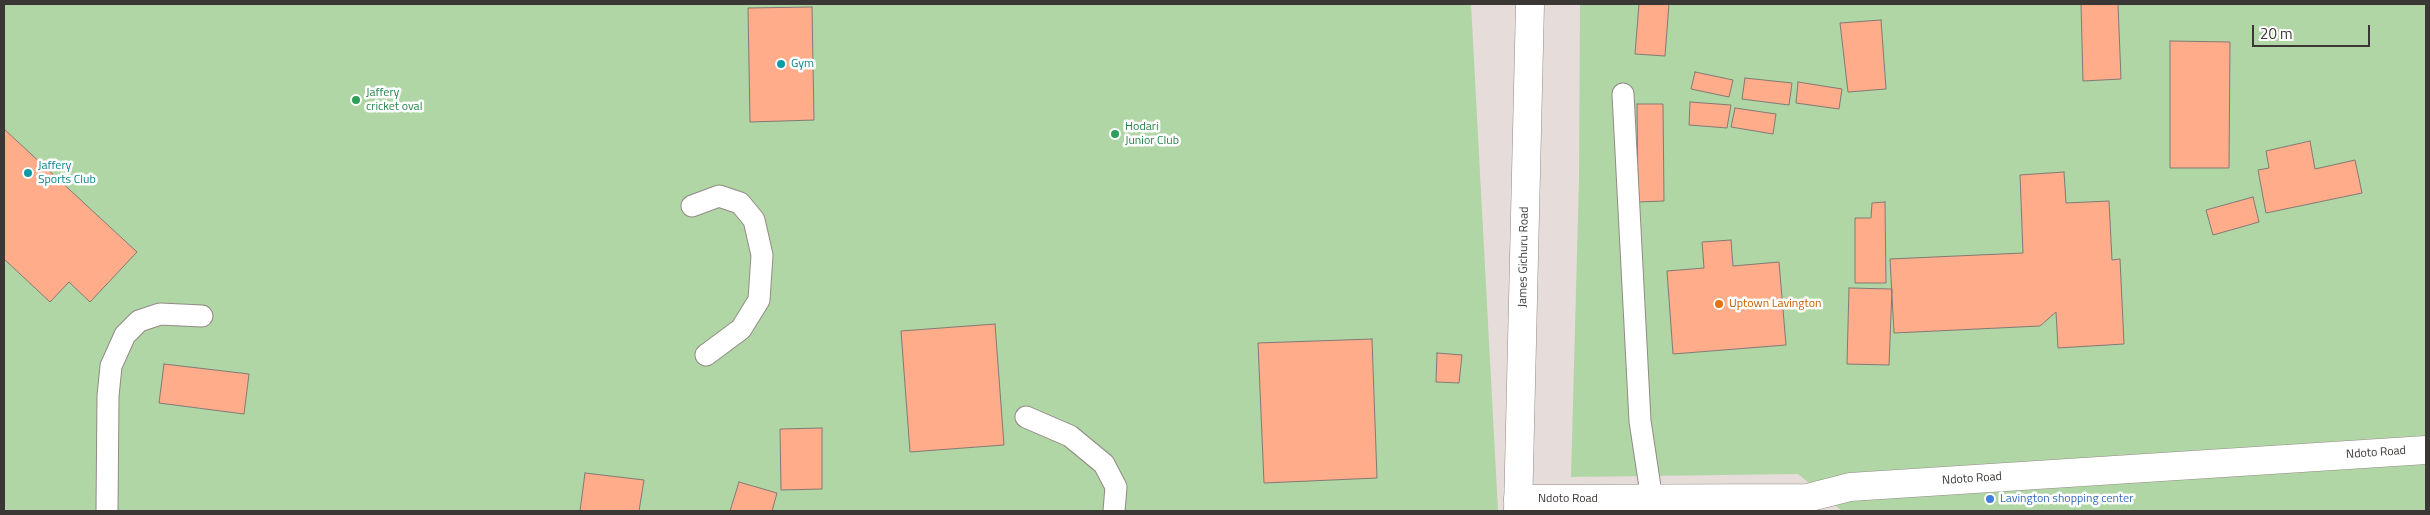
<!DOCTYPE html>
<style>
body{margin:0}
#map{position:relative;width:2430px;height:515px;overflow:hidden;background:#e6dcd9;font-family:"Titillium Web",sans-serif}
canvas{display:block}
.frame{position:absolute;inset:0;border:5px solid #3b3735;pointer-events:none}
.scale{position:absolute;left:2252px;top:25px;width:118px;height:22px;box-sizing:border-box;border:2px solid #3b3735;border-top:0;padding-left:6px;font-size:15px;line-height:18px;white-space:nowrap;color:#3b3735;-webkit-text-stroke:4px #fff;paint-order:stroke}
</style>
<div id="map">
<canvas width="2430" height="515"></canvas>
<div class="frame"></div>
<div class="scale">20 m</div>
</div>
<script>
const ctx = document.querySelector('canvas').getContext('2d');
ctx.lineJoin = 'round';
function fill(path, color) { ctx.fillStyle = color; ctx.fill(path, 'evenodd'); }
const toPath = rows => new Path2D(rows.map(r => 'M' + r).join(''));
function stroke(path, color, width, dash) { ctx.strokeStyle = color; ctx.lineWidth = width; ctx.lineCap = dash ? 'butt' : 'round'; ctx.setLineDash(dash || []); ctx.stroke(path); }
function label(font, color, halo, rows, align = 'center') {
  ctx.font = font + ' "Titillium Web",sans-serif'; ctx.lineWidth = 5; ctx.setLineDash([]); ctx.textBaseline = 'middle'; ctx.strokeStyle = halo; ctx.fillStyle = color; for (const [text, x, y, turn = 0] of rows) {
    ctx.save(); ctx.translate(x, y); ctx.rotate((+turn || 0) * Math.PI / 180); ctx.textAlign = isNaN(turn) ? turn : align; if (halo) ctx.strokeText(text, 0, 0); ctx.fillText(text, 0, 0); ctx.restore();
  }
}
const green = toPath([
 [4,4,1471,4,1498,511,4,511],
 [1580,4,2426,4,2426,511,1842,511,1798,474,1571,477,1579,179]
]);
const building = toPath([
 [1639,4,1669,4,1665,56,1635,54,1639,4],
 [2081,4,2118,4,2121,79,2083,81,2081,4],
 [812,7,814,120,750,122,748,8,812,7],
 [1881,20,1886,89,1848,92,1840,23,1881,20],
 [2170,41,2230,42,2229,168,2170,168,2170,41],
 [1695,72,1733,80,1729,97,1691,89,1695,72],
 [1745,78,1792,83,1789,105,1742,99,1745,78],
 [1798,82,1842,89,1839,109,1796,103,1798,82],
 [1690,102,1731,105,1727,128,1689,125,1690,102],
 [1637,104,1663,104,1664,201,1638,202,1637,104],
 [1735,108,1776,114,1773,134,1731,127,1735,108],
 [4,129,137,252,90,302,69,282,50,302,4,259,4,129],
 [2310,141,2315,169,2355,160,2362,193,2266,213,2258,170,2269,168,2266,151,2310,141],
 [2064,172,2066,203,2109,201,2112,260,2120,259,2124,344,2058,348,2056,312,2040,326,1894,333,1890,259,2023,253,2020,175,2064,172],
 [2253,197,2259,222,2213,235,2206,210,2253,197],
 [1885,202,1886,283,1855,283,1855,218,1871,218,1872,203,1885,202],
 [1731,240,1733,266,1779,262,1786,345,1673,354,1667,271,1704,268,1702,242,1731,240],
 [1849,288,1892,289,1889,365,1847,364,1849,288],
 [995,324,1004,445,910,452,901,331,995,324],
 [1372,339,1377,478,1264,483,1258,343,1372,339],
 [1437,353,1462,355,1459,383,1436,382,1437,353],
 [164,364,249,374,244,414,159,403,164,364],
 [822,428,822,489,781,490,780,429,822,428],
 [585,473,644,480,639,511,580,511,585,473],
 [739,482,777,493,772,511,730,511,739,482]
]);
const service = toPath([
 [1623,94,1640,421,1652,500],
 [692,206,719,196,740,203,754,220,762,255,759,300,741,329,706,355],
 [1026,417,1070,436,1104,464,1116,487,1114,511],
 [107,511,108,396,111,366,125,335,139,321,160,314,202,316]
]);
const minor = toPath([
 [1518,499,1807,498,1850,487,2426,450]
]);
const secondary = toPath([
 [1518,511,1530,4]
]);
const markers = [
 [781,64,5,"#0f9aa8"],
 [356,100,5,"#2e9e5b"],
 [1115,134,5,"#2e9e5b"],
 [28,173,5,"#0f9aa8"],
 [1719,304,5,"#e8710a"],
 [1990,499,5,"#3f7fe0"]
];
const cultureNames = [
 ["Gym",791,64],
 ["Jaffery",38,166],
 ["Sports Club",38,180]
];
const leisureNames = [
 ["Jaffery",366,93],
 ["cricket oval",366,107],
 ["Hodari",1125,127],
 ["Junior Club",1125,141]
];
const streetNames = [
 ["James Gichuru Road",1524,257,-89],
 ["Ndoto Road",2376,453,-4],
 ["Ndoto Road",1972,479,-4],
 ["Ndoto Road",1568,499]
];
const foodNames = [
 ["Uptown Lavington",1729,304]
];
const shopNames = [
 ["Lavington shopping center",2000,499]
];
fill(green, '#b0d6a5');
fill(building, '#feac8a');
stroke(building, '#837a77', 1);
stroke(service, '#938a86', 23);
stroke(minor, '#938a86', 29);
stroke(secondary, '#938a86', 29);
stroke(service, '#fff', 21);
stroke(minor, '#fff', 28);
stroke(secondary, '#fff', 28);
for (const [x, y, r, color] of markers) { const dot = new Path2D(); dot.arc(x, y, r, 0, 2 * Math.PI); ctx.fillStyle = color; ctx.fill(dot); stroke(dot, '#fff', 2); }
label('12px', '#0d838f', '#fff', cultureNames, 'left');
label('12px', '#27864d', '#fff', leisureNames, 'left');
label('12px', '#3b3735', '#fff', streetNames);
label('12px', '#c56008', '#fff', foodNames, 'left');
label('12px', '#366cbe', '#fff', shopNames, 'left');
</script>
